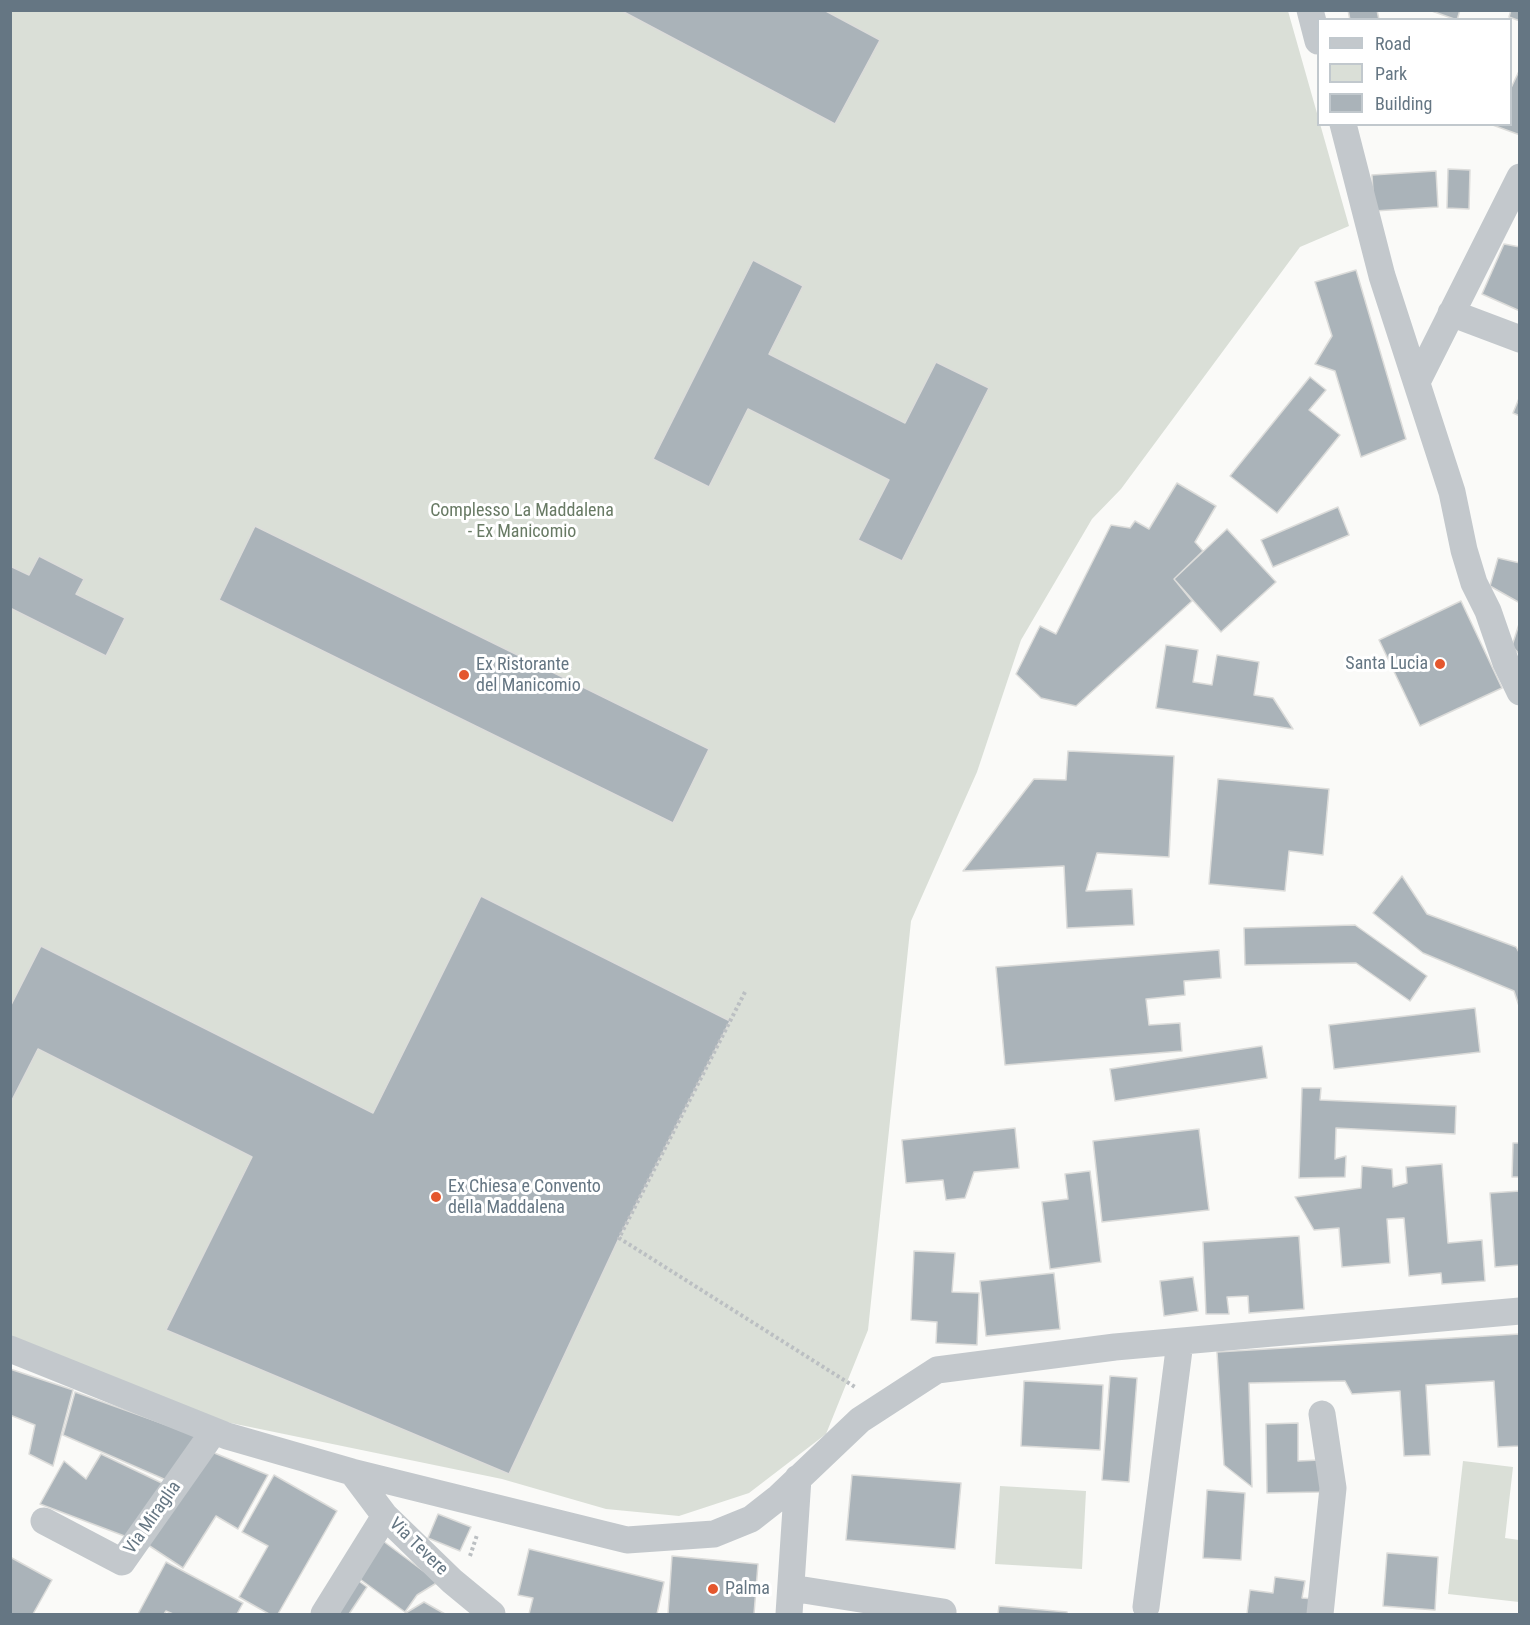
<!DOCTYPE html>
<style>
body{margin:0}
#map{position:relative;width:1530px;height:1625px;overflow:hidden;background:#fafaf8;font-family:"Roboto Condensed",sans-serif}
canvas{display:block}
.frame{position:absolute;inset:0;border:12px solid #657683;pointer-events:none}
.legend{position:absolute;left:1317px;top:18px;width:195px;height:108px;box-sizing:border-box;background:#fff;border:2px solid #c1c8cd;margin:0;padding:8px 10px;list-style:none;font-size:18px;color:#657683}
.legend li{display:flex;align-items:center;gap:12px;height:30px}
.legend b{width:30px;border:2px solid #c1c8cd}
</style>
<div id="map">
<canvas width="1530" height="1625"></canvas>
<div class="frame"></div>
<ul class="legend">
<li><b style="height:8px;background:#c3c8cc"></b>Road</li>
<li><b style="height:16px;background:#dadfd7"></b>Park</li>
<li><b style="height:16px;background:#aab3b9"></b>Building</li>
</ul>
</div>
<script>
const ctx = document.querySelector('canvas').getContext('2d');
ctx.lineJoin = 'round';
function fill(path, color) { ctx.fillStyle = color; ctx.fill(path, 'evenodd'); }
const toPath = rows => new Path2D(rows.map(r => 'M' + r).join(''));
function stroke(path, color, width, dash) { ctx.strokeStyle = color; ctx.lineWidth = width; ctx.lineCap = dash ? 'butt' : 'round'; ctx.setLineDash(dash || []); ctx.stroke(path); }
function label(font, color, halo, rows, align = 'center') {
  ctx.font = font + ' "Roboto Condensed",sans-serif'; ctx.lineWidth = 6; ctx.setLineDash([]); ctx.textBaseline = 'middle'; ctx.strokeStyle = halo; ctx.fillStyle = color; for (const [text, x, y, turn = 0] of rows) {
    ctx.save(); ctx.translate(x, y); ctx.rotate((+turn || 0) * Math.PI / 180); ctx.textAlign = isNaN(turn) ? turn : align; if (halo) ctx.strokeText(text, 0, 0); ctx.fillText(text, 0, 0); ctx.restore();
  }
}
const green = toPath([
 [10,11,1288,11,1349,226,1300,247,1121,489,1092,519,1021,640,977,772,911,921,868,1330,826,1434,749,1493,679,1516,606,1509,502,1479,221,1421,11,1340],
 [1463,1461,1513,1467,1505,1538,1519,1540,1519,1602,1448,1594],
 [1000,1486,1086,1491,1082,1569,995,1564]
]);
const building = toPath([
 [620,10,824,10,880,40,835,124,620,10],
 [1348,10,1377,10,1379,20,1350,20,1348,10],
 [1429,10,1460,10,1457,20,1429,10],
 [1511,10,1520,10,1520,21,1509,17,1511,10],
 [1520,69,1520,135,1490,124,1510,124,1510,90,1520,69],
 [1448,169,1470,170,1469,209,1447,208,1448,169],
 [1436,171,1438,207,1374,211,1372,175,1436,171],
 [1504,244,1520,247,1520,311,1482,294,1504,244],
 [753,260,803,286,769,354,905,423,936,362,989,388,902,561,858,540,889,480,748,409,709,487,653,459,753,260],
 [1356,270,1406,439,1361,457,1335,371,1315,364,1332,336,1315,282,1356,270],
 [1310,377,1326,390,1309,410,1340,435,1277,513,1230,476,1310,377],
 [1520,396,1520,416,1513,413,1520,396],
 [1177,483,1216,506,1195,542,1203,551,1174,579,1192,601,1076,706,1041,698,1016,674,1040,626,1056,634,1111,525,1130,528,1135,521,1149,529,1177,483],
 [1338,507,1349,535,1273,567,1261,540,1338,507],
 [255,526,709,749,673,823,219,600,255,526],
 [1227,529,1276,582,1221,632,1174,579,1227,529],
 [39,556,84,579,76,594,125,618,106,656,10,608,10,566,29,575,39,556],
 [1498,558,1520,563,1520,603,1490,586,1498,558],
 [1461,601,1502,688,1420,726,1379,640,1461,601],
 [1520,621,1520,655,1512,646,1520,621],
 [1166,645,1198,650,1193,682,1212,685,1217,655,1259,662,1254,695,1273,698,1293,729,1156,708,1166,645],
 [1068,751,1174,756,1169,857,1097,853,1086,891,1132,889,1134,925,1067,928,1064,866,963,871,1034,779,1066,780,1068,751],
 [1218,779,1329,789,1323,855,1289,851,1285,891,1209,884,1218,779],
 [1402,876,1427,914,1516,947,1520,954,1520,1009,1514,991,1423,953,1373,913,1402,876],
 [481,896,730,1021,619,1238,509,1474,166,1330,252,1157,38,1049,10,1104,10,1007,41,946,373,1113,481,896],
 [1355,925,1427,976,1410,1001,1356,963,1245,965,1244,928,1355,925],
 [1219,950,1221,978,1184,981,1185,995,1146,999,1149,1025,1180,1023,1182,1051,1005,1065,996,967,1219,950],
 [1475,1008,1480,1052,1334,1069,1329,1025,1475,1008],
 [1262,1046,1267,1078,1115,1101,1110,1069,1262,1046],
 [1302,1088,1321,1088,1320,1100,1456,1106,1455,1134,1336,1128,1335,1159,1346,1156,1345,1177,1299,1178,1302,1088],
 [1015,1128,1019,1168,974,1172,965,1198,946,1200,943,1180,906,1183,902,1140,1015,1128],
 [1199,1129,1209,1210,1102,1222,1093,1141,1199,1129],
 [1513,1143,1520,1143,1520,1177,1512,1177,1513,1143],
 [1442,1164,1448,1243,1482,1240,1485,1281,1442,1284,1441,1273,1409,1276,1404,1218,1387,1219,1390,1263,1342,1267,1339,1228,1314,1230,1295,1197,1361,1188,1362,1166,1392,1169,1393,1187,1407,1183,1406,1167,1442,1164],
 [1090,1171,1101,1262,1050,1269,1042,1202,1068,1199,1065,1174,1090,1171],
 [1520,1191,1520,1265,1495,1267,1490,1193,1520,1191],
 [1299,1236,1304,1309,1249,1313,1248,1296,1227,1297,1229,1314,1206,1314,1203,1242,1299,1236],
 [914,1251,955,1253,952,1292,979,1293,977,1345,936,1343,937,1322,911,1320,914,1251],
 [1054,1273,1060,1329,986,1336,980,1281,1054,1273],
 [1193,1277,1198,1311,1164,1316,1160,1281,1193,1277],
 [1520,1334,1520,1446,1498,1447,1494,1381,1426,1385,1430,1455,1404,1456,1400,1391,1352,1394,1345,1381,1249,1383,1252,1487,1224,1465,1217,1352,1520,1334],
 [10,1369,73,1390,53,1466,29,1454,35,1425,10,1415,10,1369],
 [1110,1376,1137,1378,1129,1482,1102,1480,1110,1376],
 [1024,1381,1103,1385,1100,1450,1021,1446,1024,1381],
 [75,1392,203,1438,173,1483,63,1435,75,1392],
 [1298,1423,1298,1461,1320,1460,1321,1492,1267,1493,1266,1424,1298,1423],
 [207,1450,268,1475,238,1529,216,1516,183,1568,145,1543,207,1450],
 [101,1454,168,1486,135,1540,40,1504,64,1461,86,1479,101,1454],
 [274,1475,337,1511,278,1614,269,1614,239,1597,268,1546,242,1532,274,1475],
 [852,1475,961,1483,955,1549,846,1540,852,1475],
 [1207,1490,1245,1493,1241,1560,1203,1558,1207,1490],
 [438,1514,471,1527,460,1551,428,1538,438,1514],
 [379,1538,438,1582,417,1595,405,1612,353,1574,379,1538],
 [529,1549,664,1582,657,1614,529,1614,533,1598,518,1595,529,1549],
 [1387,1553,1438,1557,1435,1610,1383,1606,1387,1553],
 [672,1556,758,1564,754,1614,668,1614,672,1556],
 [10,1557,52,1580,33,1614,10,1614,10,1557],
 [166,1562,243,1603,237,1614,173,1614,166,1611,164,1614,138,1614,166,1562],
 [353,1577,367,1587,349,1614,328,1614,353,1577],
 [1275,1577,1305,1581,1302,1598,1315,1599,1313,1614,1247,1614,1250,1590,1273,1593,1275,1577],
 [424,1602,445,1614,404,1614,424,1602],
 [999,1606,1067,1612,1067,1614,998,1614,999,1606]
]);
const path = toPath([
 [745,992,619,1238,855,1387],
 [470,1556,477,1535]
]);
const street = toPath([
 [1310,10,1318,41],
 [1343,124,1382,276,1452,492,1464,550,1474,583,1488,611,1506,663,1520,692],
 [1451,313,1520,339],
 [1417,382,1520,177],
 [10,1349,227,1436,352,1472,627,1540,714,1534,751,1519,779,1497,860,1420,937,1370,1115,1347,1520,1311],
 [352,1472,385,1516,452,1581,492,1614],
 [44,1521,122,1562,214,1431],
 [791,1588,943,1612,943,1614],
 [1146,1607,1180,1342],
 [324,1614,385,1516],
 [789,1614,798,1478],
 [1320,1614,1333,1488,1322,1414]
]);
const markers = [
 [1440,664,6,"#e4572e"],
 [464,675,6,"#e4572e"],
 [436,1197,6,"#e4572e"],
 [713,1589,6,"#e4572e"]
];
const parkNames = [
 ["Complesso La Maddalena",522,511],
 ["- Ex Manicomio",522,532]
];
const poiNames = [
 ["Santa Lucia",1428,664,"right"],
 ["Ex Ristorante",476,665],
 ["del Manicomio",476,686],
 ["Ex Chiesa e Convento",448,1187],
 ["della Maddalena",448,1208],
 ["Palma",725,1589]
];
const streetNames = [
 ["Via Miraglia",153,1518,-55],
 ["Via Tevere",418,1547,44]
];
fill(green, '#dadfd7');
fill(building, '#aab3b9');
stroke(building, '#dcdcda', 1.5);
stroke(path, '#bbbfc2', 4, [3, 3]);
stroke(street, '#c3c8cc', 27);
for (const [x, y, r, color] of markers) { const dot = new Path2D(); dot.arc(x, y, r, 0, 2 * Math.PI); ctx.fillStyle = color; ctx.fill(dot); stroke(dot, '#fff', 2); }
label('18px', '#687a64', '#fff', parkNames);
label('18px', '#657683', '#fff', poiNames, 'left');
label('18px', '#657683', '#fff', streetNames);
</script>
